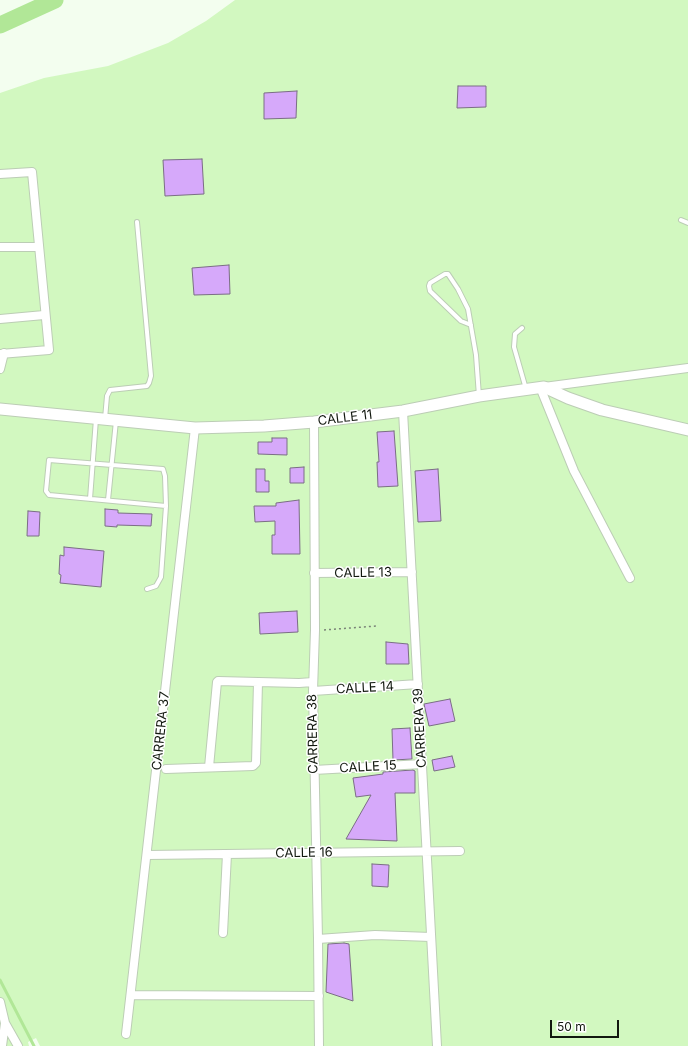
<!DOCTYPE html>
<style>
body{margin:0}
#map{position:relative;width:688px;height:1046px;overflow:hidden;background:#f3feef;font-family:Inter,sans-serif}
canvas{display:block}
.scale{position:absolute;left:550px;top:1020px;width:69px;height:18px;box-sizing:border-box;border:2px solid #12180f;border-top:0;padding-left:5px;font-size:12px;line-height:14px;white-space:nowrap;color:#12180f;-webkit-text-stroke:3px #fff;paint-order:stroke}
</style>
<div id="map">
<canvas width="688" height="1046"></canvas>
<div class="scale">50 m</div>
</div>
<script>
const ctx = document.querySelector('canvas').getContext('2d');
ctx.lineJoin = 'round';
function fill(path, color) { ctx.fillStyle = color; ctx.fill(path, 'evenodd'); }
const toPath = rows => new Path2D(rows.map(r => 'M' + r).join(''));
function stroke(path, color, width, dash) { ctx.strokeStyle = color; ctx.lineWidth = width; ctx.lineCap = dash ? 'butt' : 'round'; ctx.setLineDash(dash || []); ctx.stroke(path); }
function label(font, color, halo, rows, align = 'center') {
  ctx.font = font + ' Inter,sans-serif'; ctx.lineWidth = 3; ctx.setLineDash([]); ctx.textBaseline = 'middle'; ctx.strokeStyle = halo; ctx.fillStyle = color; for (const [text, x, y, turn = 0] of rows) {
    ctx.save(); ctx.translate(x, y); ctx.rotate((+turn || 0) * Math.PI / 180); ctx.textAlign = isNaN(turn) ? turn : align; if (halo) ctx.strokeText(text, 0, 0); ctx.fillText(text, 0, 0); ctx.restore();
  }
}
const green = toPath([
 [235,0,688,0,688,1046,40,1046,36,1038,28,1042,29,1046,0,1046,0,93,44,78,108,66,168,43,206,21]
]);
const stream = toPath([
 [0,980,34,1046]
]);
const river = toPath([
 [0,25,55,0]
]);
const building = toPath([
 [458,86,486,86,486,107,457,108,458,86],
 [297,91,296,118,264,119,264,93,297,91],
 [202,159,204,194,165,196,163,160,202,159],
 [229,265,230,294,194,295,192,268,229,265],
 [394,431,398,486,378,487,377,462,379,462,377,432,394,431],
 [272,438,287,438,287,455,258,454,258,442,272,442,272,438],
 [304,467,304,483,290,483,290,468,304,467],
 [256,469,265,469,265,481,269,481,269,492,256,492,256,469],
 [438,469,441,521,418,522,415,471,438,469],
 [299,500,300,554,272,554,272,535,275,535,275,521,255,522,254,506,276,506,276,503,299,500],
 [105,509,118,510,118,513,152,514,151,526,117,525,117,527,105,526,105,509],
 [28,511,40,512,39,536,27,536,28,511],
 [64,547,104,551,101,587,60,583,61,575,59,574,60,555,64,556,64,547],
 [297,611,298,632,260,634,259,613,297,611],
 [386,642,408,644,409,664,386,664,386,642],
 [450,699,455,721,429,726,424,704,450,699],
 [410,728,412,759,393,760,392,729,410,728],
 [452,756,455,767,434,771,432,760,452,756],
 [413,770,415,771,415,793,395,793,397,841,346,839,371,795,356,797,353,778,383,774,383,772,413,770],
 [372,864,389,865,388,887,372,886,372,864],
 [344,943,349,944,353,1001,326,992,328,944,344,943]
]);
const path = toPath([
 [324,630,376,626]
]);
const lane = toPath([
 [681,220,688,223],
 [471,325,461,321,430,291,429,286,430,283,445,274,448,274,458,289,468,309,476,355,479,396],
 [522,328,515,334,514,347,526,389],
 [105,419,107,396,110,390,147,386,149,383,151,376,137,222],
 [49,460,163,469,165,476,166,506,49,495,46,491,49,460],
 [90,499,96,419],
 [108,500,116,421],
 [147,589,156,586,161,577,166,506]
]);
const street = toPath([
 [0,174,32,172,49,350,0,354],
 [0,247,38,247],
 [0,319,44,315],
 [0,369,4,353],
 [540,387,574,471,630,578],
 [544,387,688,368],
 [403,411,437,1046],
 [314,422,315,630,313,691,318,939,319,1046],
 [314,573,412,572],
 [313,691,418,684],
 [209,767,217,682,218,681,299,683,313,682],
 [166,769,253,766,256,763,258,682],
 [314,770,422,764],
 [147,855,460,851],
 [223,933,227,854],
 [318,939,375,935,431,937],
 [131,995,319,996],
 [0,1002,5,1023,2,1046],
 [5,1023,18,1046],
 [126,1034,195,428]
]);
const secondary = toPath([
 [0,409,195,428,264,426,314,422,403,411,479,396,544,387,568,398,602,410,688,430]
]);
const streetNames = [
 ["CALLE 11",345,418,-7],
 ["CALLE 13",363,573,-1],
 ["CALLE 14",365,688,-3],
 ["CARRERA 39",420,728,-93],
 ["CARRERA 37",161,731,-84],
 ["CARRERA 38",313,734,-91],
 ["CALLE 15",368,767,-3],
 ["CALLE 16",304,853,-1]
];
fill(green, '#d2f8c0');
stroke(stream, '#b1e797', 3);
stroke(river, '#b1e797', 17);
fill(building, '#d6a9fa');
stroke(building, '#7b6e85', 1);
stroke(lane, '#bccdb5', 6);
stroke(street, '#bccdb5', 10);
stroke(secondary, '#bccdb5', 13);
stroke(path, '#7a8377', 1.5, [2, 3]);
stroke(lane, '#fff', 4);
stroke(street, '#fff', 8);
stroke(secondary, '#fff', 11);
label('13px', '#12180f', '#fff', streetNames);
</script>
